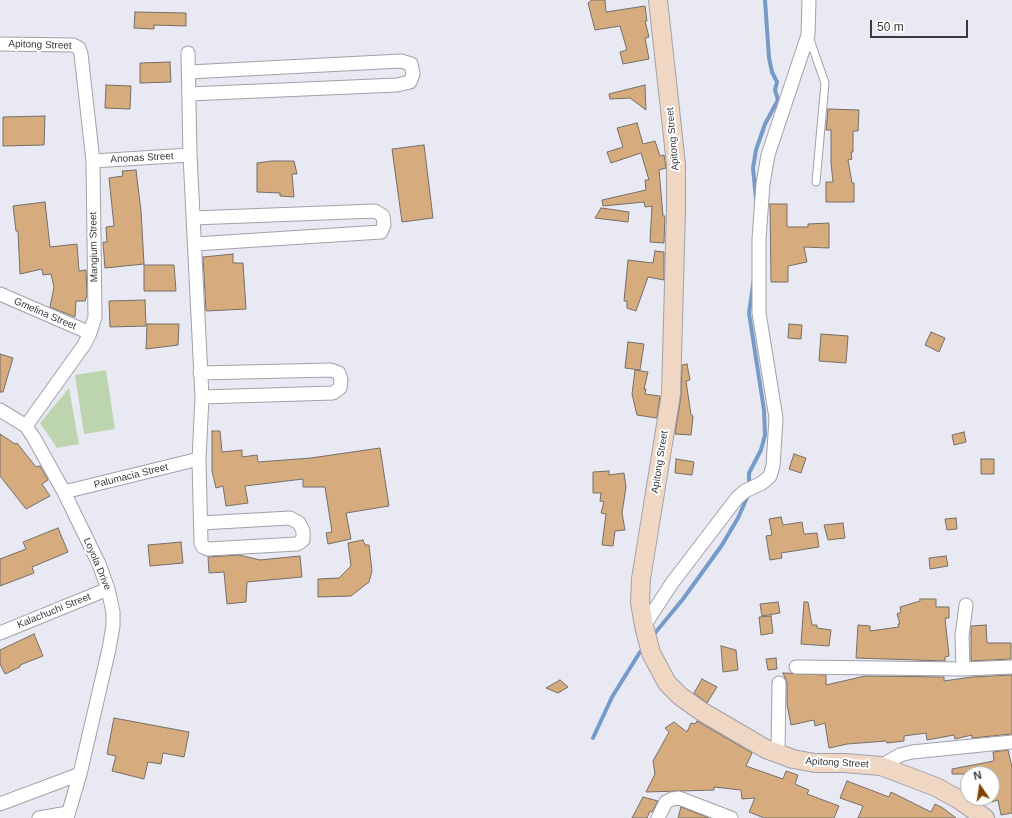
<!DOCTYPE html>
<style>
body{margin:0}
#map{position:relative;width:1012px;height:818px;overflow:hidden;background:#e9e9f3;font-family:Helvetica,sans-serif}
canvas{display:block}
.north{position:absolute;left:960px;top:766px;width:40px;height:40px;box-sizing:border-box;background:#fff;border:1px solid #b0b0b1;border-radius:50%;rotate:347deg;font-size:11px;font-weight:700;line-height:16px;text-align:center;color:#39393d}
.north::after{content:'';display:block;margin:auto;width:14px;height:18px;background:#814302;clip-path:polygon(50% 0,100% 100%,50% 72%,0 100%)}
.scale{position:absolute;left:870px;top:20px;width:98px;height:18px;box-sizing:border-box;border:2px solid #39393d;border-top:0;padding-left:5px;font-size:12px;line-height:14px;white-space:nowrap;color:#39393d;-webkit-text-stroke:3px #fff;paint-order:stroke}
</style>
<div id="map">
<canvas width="1012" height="818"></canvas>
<div class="north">N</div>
<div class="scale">50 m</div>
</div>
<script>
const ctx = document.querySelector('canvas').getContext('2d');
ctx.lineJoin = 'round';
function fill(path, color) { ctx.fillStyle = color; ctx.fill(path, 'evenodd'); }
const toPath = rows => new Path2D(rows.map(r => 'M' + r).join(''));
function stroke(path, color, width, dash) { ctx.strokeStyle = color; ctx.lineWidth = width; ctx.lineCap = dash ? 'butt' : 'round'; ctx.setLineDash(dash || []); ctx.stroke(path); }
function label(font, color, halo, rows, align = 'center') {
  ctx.font = font + ' Helvetica,sans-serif'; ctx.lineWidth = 4; ctx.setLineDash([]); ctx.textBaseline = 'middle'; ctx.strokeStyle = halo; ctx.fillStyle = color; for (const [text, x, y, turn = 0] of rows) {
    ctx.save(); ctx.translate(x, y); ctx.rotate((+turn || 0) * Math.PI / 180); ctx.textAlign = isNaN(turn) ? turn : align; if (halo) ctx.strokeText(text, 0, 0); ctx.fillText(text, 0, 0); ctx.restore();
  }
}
const green = toPath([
 [106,370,115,429,84,434,75,375],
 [69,388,79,444,57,448,40,423]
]);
const stream = toPath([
 [756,199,753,168,756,150,765,124,778,100,775,90,777,82,772,72,769,58,765,0],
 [749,486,749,473,761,450,765,435,764,410,749,313,754,278],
 [655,633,683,599,722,545,738,518,749,493],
 [593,738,612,697,640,652]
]);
const building = toPath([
 [592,0,605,0,606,12,645,6,647,21,645,21,649,37,645,38,649,59,623,64,620,52,627,50,620,26,595,30,588,3,592,0],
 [135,12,186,13,186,26,154,25,154,29,134,28,135,12],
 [170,62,171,82,140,83,140,63,170,62],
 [106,85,131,86,130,109,105,108,106,85],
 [645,85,646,110,630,98,610,99,609,94,645,85],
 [828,109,859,110,858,131,853,131,853,152,851,152,852,159,848,160,852,183,854,183,854,202,826,202,826,182,833,182,831,163,831,130,826,130,828,109],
 [45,116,44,145,3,146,3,117,45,116],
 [637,123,643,144,655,141,660,156,664,155,666,168,659,170,663,216,665,216,664,243,650,242,652,206,645,207,644,202,603,206,602,200,646,190,645,180,649,180,641,153,611,163,607,152,623,147,617,128,637,123],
 [424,145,433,218,402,222,392,149,424,145],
 [272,161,294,161,297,174,292,174,294,197,280,196,280,193,257,192,257,163,272,161],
 [136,170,141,211,144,264,105,268,103,242,107,242,106,227,114,226,109,178,123,176,122,171,136,170],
 [45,202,50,247,77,244,79,271,86,270,87,295,85,301,76,301,75,317,50,307,54,287,51,274,43,275,42,269,20,274,18,231,16,231,13,206,45,202],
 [770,204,787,204,787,227,808,227,808,224,829,223,829,248,804,247,807,262,788,266,788,282,771,282,770,204],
 [601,208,629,212,628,222,595,218,601,208],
 [655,251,664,252,664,280,648,277,636,311,627,308,627,301,624,301,628,260,653,263,655,251],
 [233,254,233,263,243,263,246,309,206,311,203,257,233,254],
 [144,265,174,265,176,291,144,291,144,265],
 [145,300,146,326,110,327,109,301,145,300],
 [147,324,179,324,178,345,146,349,147,324],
 [789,324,802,325,801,339,788,338,789,324],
 [931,332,945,338,939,352,925,345,931,332],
 [821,334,848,336,846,363,819,361,821,334],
 [628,342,644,344,640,370,625,368,628,342],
 [0,354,13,358,3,392,0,392,0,354],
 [687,364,690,380,686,381,691,415,693,416,691,435,675,434,681,396,682,365,687,364],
 [635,370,648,372,644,389,646,389,645,394,660,396,657,418,637,415,632,394,635,370],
 [212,431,220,431,222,452,242,450,242,457,257,455,258,462,311,458,380,448,389,506,346,513,351,539,328,544,326,533,332,532,325,487,303,487,303,479,245,486,248,503,226,506,223,486,216,488,212,471,212,431],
 [964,432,966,442,954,445,952,435,964,432],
 [0,434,15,444,17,443,36,467,40,466,48,480,42,484,50,496,26,509,0,476,0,434],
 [794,454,806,458,801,473,789,469,794,454],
 [676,459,694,462,692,475,675,473,676,459],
 [981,459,994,459,994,474,981,474,981,459],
 [609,471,609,475,624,473,626,487,622,513,625,530,615,531,613,546,602,545,606,514,601,513,604,502,600,501,601,493,593,493,593,472,609,471],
 [781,517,783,525,802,522,804,534,817,533,819,547,781,553,782,558,770,560,766,536,772,535,769,519,781,517],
 [956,518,957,529,947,530,945,519,956,518],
 [843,523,845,538,828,540,824,525,843,523],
 [58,528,68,552,32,567,34,573,0,586,0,559,26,549,23,542,58,528],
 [363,540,365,545,369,545,372,571,369,582,351,596,318,597,318,579,339,578,351,566,348,543,363,540],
 [181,542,183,563,150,566,148,545,181,542],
 [239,555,260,560,300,556,302,577,247,582,246,602,227,604,224,572,209,573,208,557,239,555],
 [946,556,948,566,930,569,929,558,946,556],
 [920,599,936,599,936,607,949,607,949,618,945,618,949,656,945,657,945,661,856,658,858,625,870,626,870,631,899,627,898,624,900,624,897,614,901,612,900,607,920,601,920,599],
 [778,602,780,613,762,616,760,604,778,602],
 [804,602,808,602,812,625,817,625,817,628,831,630,829,646,801,644,804,602],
 [771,616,773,633,761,635,759,617,771,616],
 [986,625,987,643,1011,643,1011,659,971,661,971,626,986,625],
 [34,634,43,656,20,665,20,667,5,674,0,664,0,650,34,634],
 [721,646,736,650,738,670,723,672,721,646],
 [776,658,777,669,768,670,766,659,776,658],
 [783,673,826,675,826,685,865,676,944,677,944,681,972,677,1012,675,1012,734,972,738,972,735,955,739,954,735,927,740,926,733,904,736,904,741,887,743,886,741,847,744,829,748,825,723,815,726,814,720,791,725,787,704,787,683,783,673],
 [702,679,717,687,707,703,694,693,702,679],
 [560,680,568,687,558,693,546,688,560,680],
 [114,718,189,732,184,757,163,753,161,764,148,762,144,779,112,771,116,756,107,754,114,718],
 [697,721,752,753,746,766,783,779,786,771,798,775,795,784,809,790,807,794,839,806,834,818,764,818,749,812,755,798,742,799,741,790,714,787,714,790,646,792,655,774,653,761,669,732,665,728,674,722,687,732,691,723,695,724,697,721],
 [1008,750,1012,767,1012,813,1001,815,998,800,992,802,992,774,952,774,952,769,994,761,993,752,1008,750],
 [847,781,889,797,891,792,931,812,935,804,943,808,956,818,858,818,863,806,840,798,847,781],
 [643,797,658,801,652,812,650,811,647,818,632,818,643,797],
 [681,807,709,818,678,818,681,807]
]);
const lane = toPath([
 [809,37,825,83,816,182]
]);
const street = toPath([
 [0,44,73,45,79,48,81,54,93,161,95,317,90,333,84,345,26,426],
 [188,53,190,155,202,397,199,459,201,543,203,547,208,549,297,544,303,540,303,531,299,523,290,518,201,523],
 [189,72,401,61,411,64,413,74,410,82,397,85,189,94],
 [93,161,190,155],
 [193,218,375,211,383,216,384,225,381,232,195,244],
 [0,294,90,333],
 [200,373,331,370,339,373,341,380,340,388,333,393,202,397],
 [0,410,26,426,34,438,64,492,99,564,108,589,113,612,113,626,109,649,80,774,67,818],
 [64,492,199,459],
 [644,626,672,583,737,498,745,491,762,483,770,476,773,466,776,418,759,313,759,239,763,184,768,155,808,35,809,0],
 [0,633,108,589],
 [796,667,963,669,1012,667],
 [963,669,962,636,966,605],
 [778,754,779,683],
 [881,766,900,755,912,752,1012,742],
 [0,804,80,774],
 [39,818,68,813],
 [658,818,666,802,672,799,679,798,731,818]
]);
const secondary = toPath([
 [658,0,676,164,676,210,671,394,641,579,640,602,644,626,651,653,667,683,680,696,701,711,766,749,793,759,815,763,844,763,881,766,936,787,958,799,985,818]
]);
const streetNames = [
 ["Apitong Street",40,45,2],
 ["Apitong Street",673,139,-95],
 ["Anonas Street",142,158,-3],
 ["Mangium Street",94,247,-91],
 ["Gmelina Street",45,314,23],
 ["Apitong Street",660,462,-81],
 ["Palumacia Street",131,476,-14],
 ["Loyola Drive",97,564,67],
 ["Kalachuchi Street",54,611,-22],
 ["Apitong Street",837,763,3]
];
fill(green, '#bdd5af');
stroke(stream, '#779bc9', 4);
fill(building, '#d6ab7d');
stroke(building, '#756f68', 1);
stroke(lane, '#a1a1aa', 9);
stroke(street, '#a1a1aa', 15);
stroke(secondary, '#a1a1aa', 20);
stroke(lane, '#fff', 7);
stroke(street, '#fff', 13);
stroke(secondary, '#f0d7c3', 18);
label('10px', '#39393d', '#fff', streetNames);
</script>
